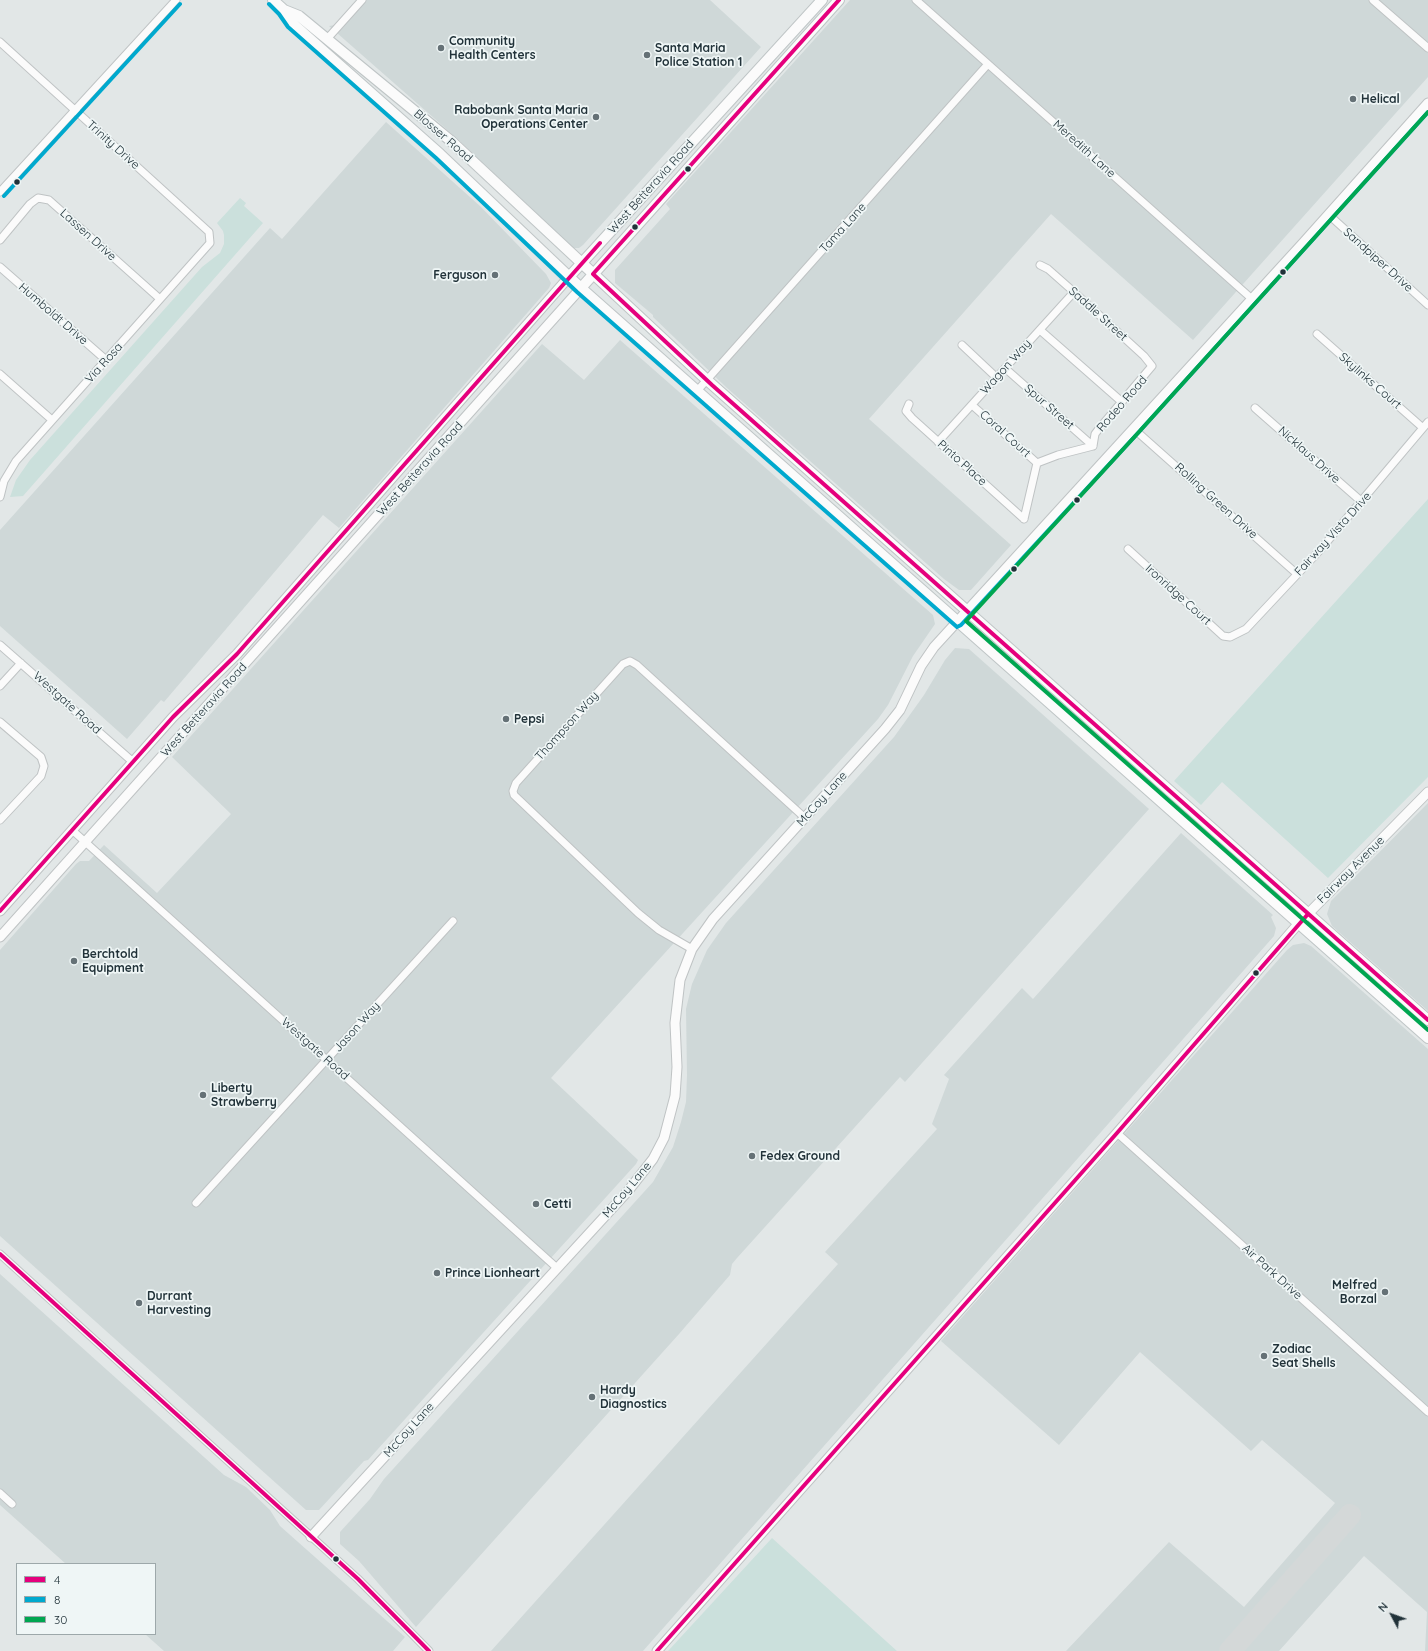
<!DOCTYPE html>
<style>
body{margin:0}
#map{position:relative;width:1428px;height:1651px;overflow:hidden;background:#e2e7e7;font-family:Quicksand,sans-serif}
canvas{display:block}
.legend{position:absolute;left:16px;top:1563px;width:140px;height:72px;box-sizing:border-box;background:#eff6f6;border:1px solid #9da8aa;margin:0;padding:5px 7px;list-style:none;font-size:12px;color:#213239}
.legend li{display:flex;align-items:center;gap:8px;height:20px}
.legend b{width:20px;border:1px solid #9da8aa}
.north{position:absolute;left:1372px;top:1595px;width:40px;height:40px;-webkit-text-stroke:3px #eff6f6;paint-order:stroke;rotate:311deg;font-size:11px;font-weight:700;line-height:16px;text-align:center;color:#213239}
.north::after{content:'';display:block;margin:auto;width:14px;height:18px;background:#213239;clip-path:polygon(50% 0,100% 100%,50% 72%,0 100%)}
</style>
<div id="map">
<canvas width="1428" height="1651"></canvas>
<ul class="legend">
<li><b style="height:5px;background:#e5007d"></b>4</li>
<li><b style="height:5px;background:#00a9ce"></b>8</li>
<li><b style="height:5px;background:#00a651"></b>30</li>
</ul>
<div class="north">N</div>
</div>
<script>
const ctx = document.querySelector('canvas').getContext('2d');
ctx.lineJoin = 'round';
function fill(path, color) { ctx.fillStyle = color; ctx.fill(path, 'evenodd'); }
const toPath = rows => new Path2D(rows.map(r => 'M' + r).join(''));
function stroke(path, color, width, dash) { ctx.strokeStyle = color; ctx.lineWidth = width; ctx.lineCap = dash ? 'butt' : 'round'; ctx.setLineDash(dash || []); ctx.stroke(path); }
function label(font, color, halo, rows, align = 'center') {
  ctx.font = font + ' Quicksand,sans-serif'; ctx.lineWidth = 3.5; ctx.setLineDash([]); ctx.textBaseline = 'middle'; ctx.strokeStyle = halo; ctx.fillStyle = color; for (const [text, x, y, turn = 0] of rows) {
    ctx.save(); ctx.translate(x, y); ctx.rotate((+turn || 0) * Math.PI / 180); ctx.textAlign = isNaN(turn) ? turn : align; if (halo) ctx.strokeText(text, 0, 0); ctx.fillText(text, 0, 0); ctx.restore();
  }
}
const built = toPath([
 [360,0,710,0,761,47,583,245,579,248,573,248,460,141,329,26,336,25],
 [850,0,1428,0,1428,77,1193,340,1051,214,869,419,1011,545,971,590,959,590,944,579,727,388,653,317,653,315,615,283,615,270,670,209,666,204],
 [386,122,480,206,546,274,551,283,549,288,339,528,323,515,164,702,161,700,127,739,0,626,0,530,270,228,282,239],
 [620,340,933,615,935,624,913,656,888,705,878,719,551,1078,638,1160,636,1164,368,1460,364,1461,319,1510,306,1510,0,1236,0,950,76,864,80,861,89,861,104,845,157,893,231,814,172,757,542,344,584,380],
 [955,648,969,649,1149,809,905,1082,900,1077,737,1258,732,1264,730,1275,679,1334,416,1627,359,1561,340,1544,340,1532,370,1499,384,1479,653,1182,673,1147,681,1122,686,1102,687,1075,686,1009,692,984,707,950,726,923,894,737,924,695,945,660],
 [1428,803,1428,1011,1332,926,1327,914,1331,901],
 [1181,833,1273,915,1271,917,1276,928,1274,936,643,1651,491,1651,838,1264,825,1252,937,1129,932,1124,949,1079,944,1075,1022,988,1033,999],
 [1304,943,1311,946,1428,1049,1428,1651,1425,1651,1427,1612,1364,1556,1279,1651,1066,1651,1169,1542,1244,1607,1335,1503,1262,1440,1251,1451,1140,1352,1059,1445,941,1341,1287,950,1293,945],
 [0,1274,224,1475,246,1487,270,1510,280,1526,405,1637,393,1651,164,1651,145,1634,155,1634,155,1564,66,1564,0,1505]
]);
const green = toPath([
 [240,198,246,203,244,206,263,223,23,496,10,497,16,480,30,460,202,267,220,253,224,244,224,235,223,231,217,223],
 [1428,499,1428,777,1328,878,1222,782,1201,805,1174,781],
 [772,1538,897,1651,668,1651]
]);
const taxiway = toPath([
 [1230,1651,1350,1515]
]);
const minor = toPath([
 [916,0,1252,299],
 [1373,0,1428,48],
 [327,39,362,0],
 [0,42,209,232,210,243,16,461,4,481,0,497],
 [0,192,176,0],
 [1329,215,1428,305],
 [0,240,30,204,38,198,49,200,160,299],
 [1040,265,1048,269,1074,292,1144,356,1152,366,1098,430,1095,434,1093,446],
 [0,267,106,360],
 [1040,330,1122,402],
 [1317,334,1423,428],
 [962,345,997,378],
 [1006,369,1093,446],
 [0,374,52,420],
 [697,391,988,64],
 [909,404,906,411,912,418,1024,519],
 [972,405,1037,463],
 [1255,408,1362,502],
 [1134,429,1297,574],
 [938,442,1074,292],
 [1024,519,1037,463,1058,455,1093,446],
 [1128,549,1223,636,1230,637,1246,629,1320,550,1428,422],
 [0,645,133,762],
 [0,686,21,663],
 [0,722,41,757,44,766,41,776,0,820],
 [72,830,557,1268],
 [692,949,659,930,638,913,514,795,513,791,516,783,623,664,630,661,637,665,805,818],
 [1117,1133,1428,1412],
 [196,1203,453,921],
 [0,1254,358,1579,429,1651],
 [0,1493,12,1504]
]);
const tertiary = toPath([
 [0,911,173,717,237,654,569,277],
 [0,937,581,288],
 [311,1537,628,1191,653,1159,664,1138,675,1096,677,1067,675,1023,680,980,692,949,713,919,885,729,900,710,921,666,934,647,1303,243,1428,103],
 [657,1651,1117,1133,1299,923,1428,792]
]);
const secondary = toPath([
 [273,0,284,10,292,23,440,154,581,288,1428,1038],
 [284,10,299,16,451,141,707,380,1428,1020],
 [569,277,822,0],
 [581,288,839,0]
]);
const bus1 = toPath([
 [839,0,593,274,712,385,1428,1020],
 [0,911,173,717,237,654,600,243],
 [0,1254,358,1579,429,1651],
 [657,1651,1117,1133,1308,914]
]);
const bus2 = toPath([
 [269,4,279,14,288,27,436,158,577,292,957,627,961,625,1138,433,1428,112],
 [4,196,180,4]
]);
const bus3 = toPath([
 [1428,112,1138,433,966,621,1428,1030]
]);
const markers = [
 [441,48,4,"#657176"],
 [647,55,4,"#657176"],
 [1353,99,4,"#657176"],
 [596,117,4,"#657176"],
 [688,169,3.5,"#213239"],
 [17,182,3.5,"#213239"],
 [635,227,3.5,"#213239"],
 [1283,272,3.5,"#213239"],
 [495,275,4,"#657176"],
 [1077,500,3.5,"#213239"],
 [1014,569,3.5,"#213239"],
 [506,719,4,"#657176"],
 [74,961,4,"#657176"],
 [1256,973,3.5,"#213239"],
 [203,1095,4,"#657176"],
 [752,1156,4,"#657176"],
 [536,1204,4,"#657176"],
 [437,1273,4,"#657176"],
 [1385,1292,4,"#657176"],
 [139,1303,4,"#657176"],
 [1264,1356,4,"#657176"],
 [592,1397,4,"#657176"],
 [336,1559,3.5,"#213239"]
];
const poiNames = [
 ["Community",449,41],
 ["Health Centers",449,55],
 ["Santa Maria",655,48],
 ["Police Station 1",655,62],
 ["Helical",1361,99],
 ["Rabobank Santa Maria",588,110,"right"],
 ["Operations Center",588,124,"right"],
 ["Ferguson",487,275,"right"],
 ["Pepsi",514,719],
 ["Berchtold",82,954],
 ["Equipment",82,968],
 ["Liberty",211,1088],
 ["Strawberry",211,1102],
 ["Fedex Ground",760,1156],
 ["Cetti",544,1204],
 ["Prince Lionheart",445,1273],
 ["Melfred",1377,1285,"right"],
 ["Borzal",1377,1299,"right"],
 ["Durrant",147,1296],
 ["Harvesting",147,1310],
 ["Zodiac",1272,1349],
 ["Seat Shells",1272,1363],
 ["Hardy",600,1390],
 ["Diagnostics",600,1404]
];
const streetNames = [
 ["Blosser Road",443,136,41],
 ["Trinity Drive",113,145,42],
 ["Meredith Lane",1084,149,42],
 ["West Betteravia Road",651,187,-48],
 ["Tama Lane",843,228,-48],
 ["Lassen Drive",88,235,42],
 ["Sandpiper Drive",1378,260,42],
 ["Humboldt Drive",53,314,41],
 ["Saddle Street",1098,314,42],
 ["Via Rosa",104,363,-48],
 ["Wagon Way",1006,367,-48],
 ["Skylinks Court",1370,381,41],
 ["Rodeo Road",1122,404,-49],
 ["Spur Street",1049,407,41],
 ["Coral Court",1005,434,42],
 ["Nicklaus Drive",1309,455,42],
 ["Pinto Place",962,463,42],
 ["West Betteravia Road",420,469,-48],
 ["Rolling Green Drive",1216,501,42],
 ["Fairway Vista Drive",1333,534,-48],
 ["Ironridge Court",1178,595,42],
 ["Westgate Road",67,703,42],
 ["West Betteravia Road",204,710,-48],
 ["Thompson Way",567,726,-48],
 ["McCoy Lane",822,799,-48],
 ["Fairway Avenue",1351,870,-45],
 ["Jason Way",357,1027,-48],
 ["Westgate Road",315,1049,42],
 ["McCoy Lane",627,1190,-50],
 ["Air Park Drive",1272,1272,42],
 ["McCoy Lane",409,1430,-48]
];
fill(built, '#cfd8d8');
fill(green, '#cbe0dc');
stroke(taxiway, '#d4d8d8', 22);
stroke(minor, '#bfc3c4', 9);
stroke(tertiary, '#bfc3c4', 11);
stroke(secondary, '#bfc5c6', 12);
stroke(minor, '#fbfbfb', 7);
stroke(tertiary, '#fbfbfb', 9);
stroke(secondary, '#fbfbfb', 10);
stroke(bus1, '#e5007d', 4);
stroke(bus2, '#00a9ce', 4);
stroke(bus3, '#00a651', 4);
for (const [x, y, r, color] of markers) { const dot = new Path2D(); dot.arc(x, y, r, 0, 2 * Math.PI); ctx.fillStyle = color; ctx.fill(dot); stroke(dot, '#eff6f6', 1.5); }
label('bold 12px', '#213239', '#eff6f6', poiNames, 'left');
label('12px', '#213239', '#eff6f6', streetNames);
</script>
